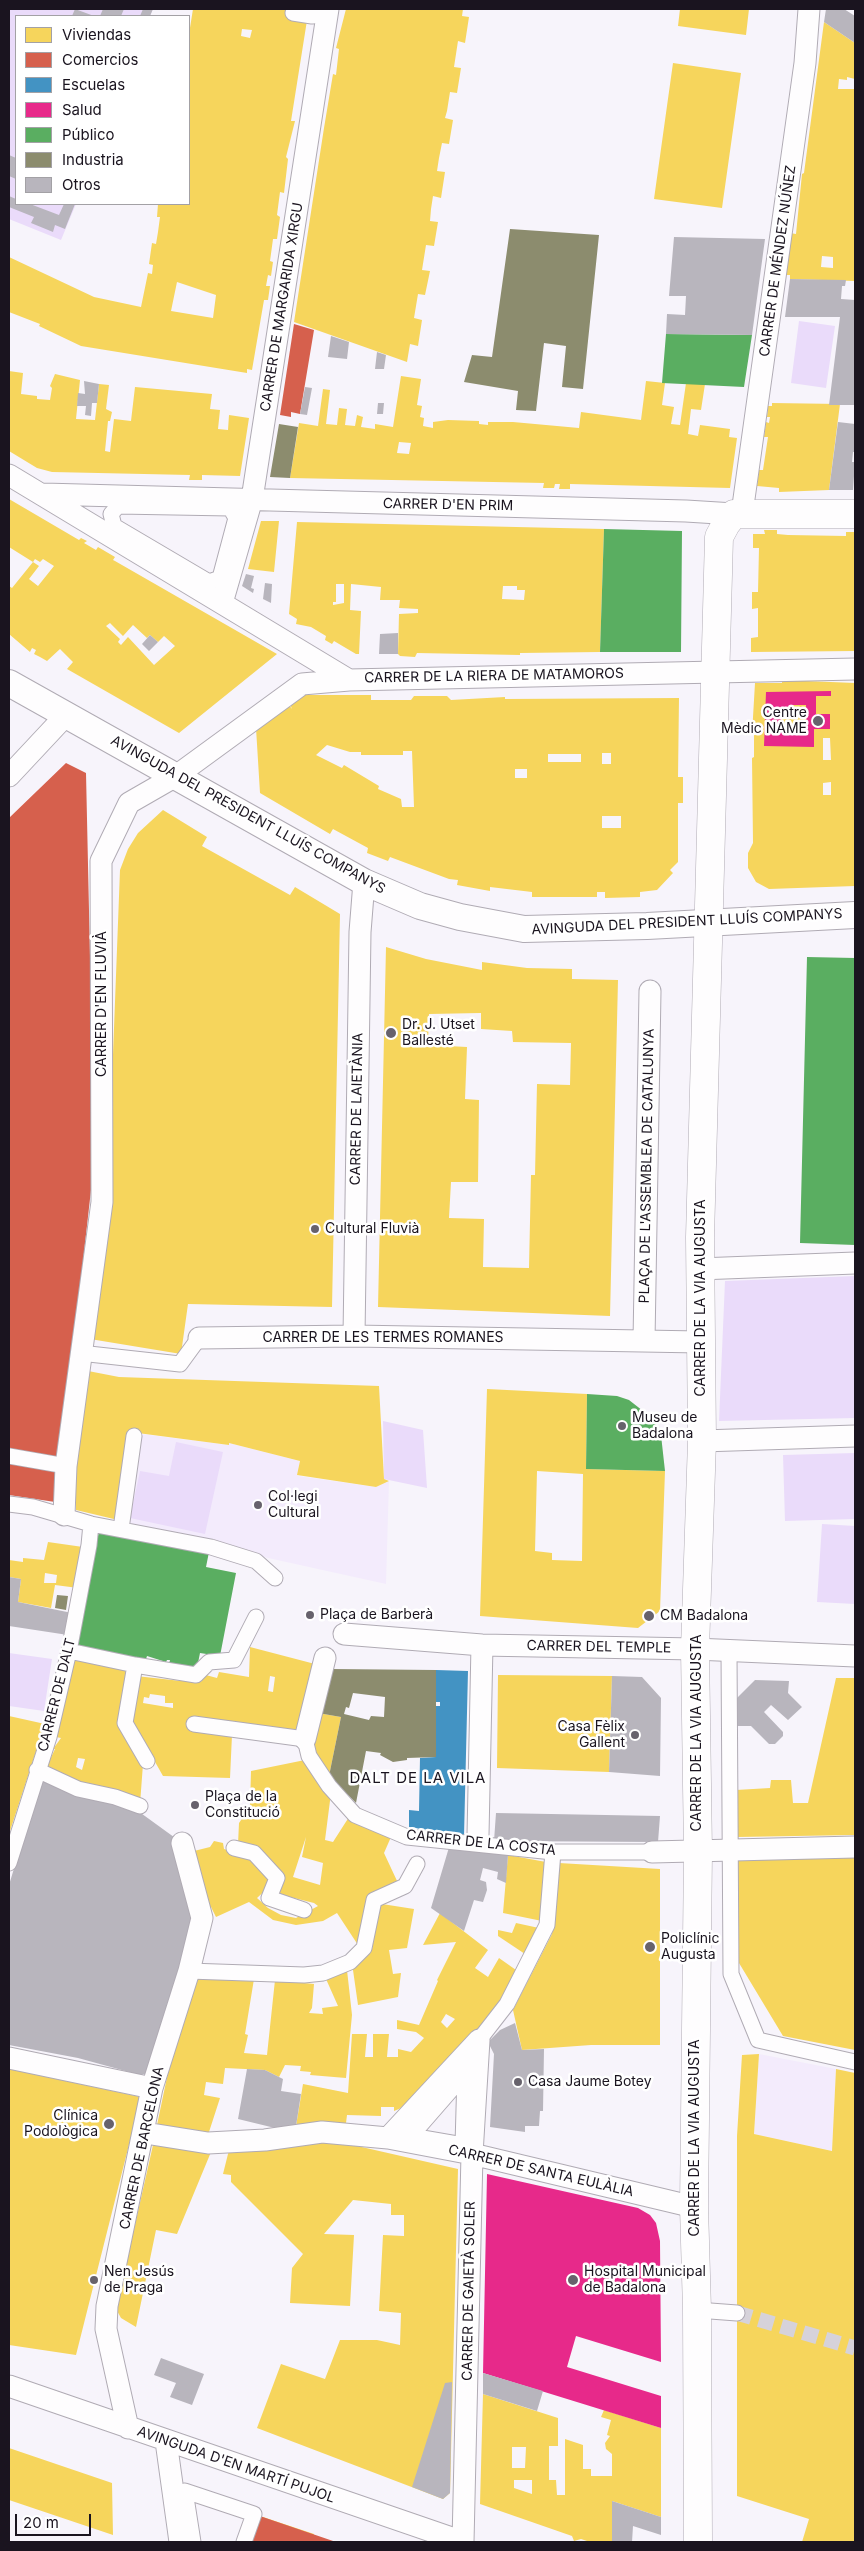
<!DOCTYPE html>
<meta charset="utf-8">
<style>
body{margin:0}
#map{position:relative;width:864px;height:2551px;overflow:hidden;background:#f7f4fb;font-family:Inter,sans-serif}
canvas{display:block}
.frame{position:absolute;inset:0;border:10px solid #1a141f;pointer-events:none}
.legend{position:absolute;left:15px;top:15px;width:175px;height:190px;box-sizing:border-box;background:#fff;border:1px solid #a3a1a5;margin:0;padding:6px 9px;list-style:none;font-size:15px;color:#1a141f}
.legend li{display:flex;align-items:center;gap:10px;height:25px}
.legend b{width:25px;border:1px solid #a3a1a5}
.scale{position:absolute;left:15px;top:2514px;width:76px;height:22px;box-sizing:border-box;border:2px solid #1a141f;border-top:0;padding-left:6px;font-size:15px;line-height:18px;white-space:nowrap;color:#1a141f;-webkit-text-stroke:4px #fff;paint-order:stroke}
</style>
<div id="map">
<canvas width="864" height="2551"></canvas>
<div class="frame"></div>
<ul class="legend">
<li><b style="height:14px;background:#f6d55c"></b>Viviendas</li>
<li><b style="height:14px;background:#d6604d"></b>Comercios</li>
<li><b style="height:14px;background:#4393c3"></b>Escuelas</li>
<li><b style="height:14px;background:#e7298a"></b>Salud</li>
<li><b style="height:14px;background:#5aae61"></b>Público</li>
<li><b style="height:14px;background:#8c8c6e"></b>Industria</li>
<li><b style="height:14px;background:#b8b5bd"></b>Otros</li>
</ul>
<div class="scale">20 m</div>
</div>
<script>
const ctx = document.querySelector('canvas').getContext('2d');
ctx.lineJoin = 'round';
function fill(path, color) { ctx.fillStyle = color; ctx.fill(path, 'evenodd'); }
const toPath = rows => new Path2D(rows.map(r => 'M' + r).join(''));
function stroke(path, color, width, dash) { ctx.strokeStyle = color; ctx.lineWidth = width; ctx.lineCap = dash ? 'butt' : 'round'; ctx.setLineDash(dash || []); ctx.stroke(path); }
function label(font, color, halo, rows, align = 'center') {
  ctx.font = font + ' Inter,sans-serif'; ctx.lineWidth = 5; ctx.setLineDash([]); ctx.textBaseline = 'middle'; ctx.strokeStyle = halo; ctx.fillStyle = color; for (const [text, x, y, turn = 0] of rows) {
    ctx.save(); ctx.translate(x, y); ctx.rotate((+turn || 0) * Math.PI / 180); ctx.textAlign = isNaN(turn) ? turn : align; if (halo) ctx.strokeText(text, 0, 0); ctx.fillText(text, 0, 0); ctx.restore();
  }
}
const built = toPath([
 [141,1434,229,1445,229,1443,300,1461,298,1476,376,1487,389,1481,386,1584,241,1552,241,1550,126,1522],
 [759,2054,836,2069,832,2151,754,2134]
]);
const green = toPath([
 [9,9,153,9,150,16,16,16,16,204,76,204,61,240,9,219],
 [799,321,835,326,826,388,791,383],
 [855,1276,855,1418,719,1421,725,1281],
 [383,1421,423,1430,427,1488,384,1479],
 [176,1442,223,1452,205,1534,130,1518,140,1471,169,1476],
 [855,1453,855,1519,785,1521,783,1455],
 [822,1524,855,1526,855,1604,817,1602],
 [9,1653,52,1659,44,1711,9,1706]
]);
const homes = toPath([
 [193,9,295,9,308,14,291,121,295,121,286,157,288,159,284,193,280,192,277,215,280,217,277,239,273,239,270,261,273,262,271,276,268,275,266,286,270,286,268,300,264,300,252,370,247,369,247,373,81,346,39,326,40,324,9,312,9,257,94,297,141,307,148,273,152,274,153,265,149,264,152,243,156,244,158,232,160,217,157,217,158,204,189,204,189,34],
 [242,29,252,30,250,38,241,36],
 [177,282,216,295,213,318,171,311],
 [346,9,463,9,462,16,469,17,465,43,458,41,454,67,461,68,457,93,450,92,447,111,445,118,453,120,449,144,442,143,439,158,437,171,445,172,441,198,433,196,431,209,430,221,438,222,434,246,426,245,422,270,430,271,425,295,418,294,414,318,422,320,418,346,410,344,407,362,294,322,324,128,333,74,336,75,339,49,336,48],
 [680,9,749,9,746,35,678,26],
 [824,22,855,43,855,79,847,77,847,80,839,79,838,89,855,89,855,281,790,279,790,275,785,275,790,233,796,234,802,174,804,173],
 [822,256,833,257,833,268,821,267],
 [673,63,741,73,722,208,654,199],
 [9,371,23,373,21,394,37,396,37,399,50,400,52,388,50,386,55,374,80,380,76,419,95,420,99,384,109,385,106,409,112,412,110,421,108,421,105,451,110,452,114,419,131,421,135,387,212,394,210,409,220,410,218,429,228,430,229,415,249,418,240,476,202,475,202,480,189,480,190,475,52,472,37,468,9,451],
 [401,376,421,379,417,405,422,406,420,417,424,418,423,426,433,428,433,422,448,420,479,421,479,424,488,425,488,422,513,422,579,428,581,412,641,420,646,381,665,383,662,405,674,407,671,424,680,425,686,383,705,384,701,410,691,409,688,434,698,436,700,425,730,429,729,437,737,438,730,488,570,484,570,489,559,489,560,484,555,484,554,488,543,488,544,483,290,478,299,423,318,426,323,389,330,390,326,424,337,425,339,408,347,409,345,425,355,426,357,415,363,417,361,427,375,429,375,424,393,427],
 [399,442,411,443,409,454,397,453],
 [772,403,840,404,829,490,779,492,779,488,757,486,759,470,763,470,768,437,764,437,766,422,769,423,770,417,767,417,768,406,772,406],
 [9,499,79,540,81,538,87,541,84,543,96,550,98,547,115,557,113,560,115,561,277,654,179,733,67,669,73,662,60,649,47,661,40,657,34,654,36,650,32,648,30,652,9,634,9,586,12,588,33,562,39,566,29,579,38,586,54,566,43,559,40,562,35,559,33,562,9,547],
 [110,623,123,636,133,625,147,638,150,635,158,642,164,636,175,646,154,665,128,637,121,645,118,642,120,639,106,626],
 [261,521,279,521,274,572,248,569],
 [297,522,604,529,600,652,520,653,520,655,417,653,415,657,400,656,398,654,399,614,418,613,418,609,399,608,400,600,380,600,381,587,351,584,350,610,361,611,359,654,356,654,334,641,332,644,325,640,326,636,311,627,296,624,297,619,289,614],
 [336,584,344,584,344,603,333,605,333,602,336,602],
 [503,586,517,586,517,590,525,590,524,600,502,599],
 [764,530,777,530,777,534,788,535,846,536,846,532,855,532,855,651,751,652,751,638,758,637,758,608,752,609,752,592,758,592,759,548,753,548,753,534,765,534],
 [782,680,855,683,855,886,769,889,756,882,748,868,748,853,753,843,752,758,754,757,754,734,752,734,755,683,782,683],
 [823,738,830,738,831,760,823,760],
 [831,782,831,795,823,795,823,783],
 [304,695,371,695,371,700,411,700,414,696,447,696,451,700,505,697,505,699,679,698,678,777,683,777,683,803,678,803,678,862,670,870,673,873,657,890,640,892,640,897,605,898,605,892,597,892,597,897,532,897,532,892,490,887,490,891,457,885,458,880,449,879,390,857,388,861,367,853,368,848,333,829,330,834,260,793,256,728,289,705,292,709,290,704],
 [327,745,350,752,361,752,361,755,403,755,403,751,412,751,414,807,402,807,401,799,378,789,379,786,344,765,342,768,316,755],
 [602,753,611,753,611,764,602,764],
 [548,754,581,754,581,762,548,762],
 [515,769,527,769,527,778,515,778],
 [602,816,621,816,621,828,602,828],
 [163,810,207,837,202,846,290,895,295,887,340,914,332,1307,188,1304,181,1354,90,1339,108,1186,120,870,128,849,138,833],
 [386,947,426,959,482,970,482,962,527,968,572,969,572,979,618,980,610,1316,378,1307],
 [481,1013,481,1029,512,1031,513,1042,571,1043,570,1085,537,1084,535,1175,531,1175,529,1268,483,1267,484,1219,449,1218,451,1182,478,1182,479,1100,465,1099,467,1047,428,1045,429,1014],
 [83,1370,119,1377,379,1386,384,1479,389,1481,376,1487,297,1475,300,1461,229,1443,229,1445,130,1432,118,1520,76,1510,75,1462],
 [487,1389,587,1394,586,1469,665,1471,660,1611,638,1628,480,1616],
 [537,1471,583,1474,582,1561,552,1560,552,1553,535,1551],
 [48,1542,83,1547,78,1588,55,1585,51,1608,18,1602,21,1579,9,1577,9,1560,23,1562,23,1558,44,1560],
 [45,1573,57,1575,56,1583,44,1583],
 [250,1647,315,1664,299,1731,232,1735,230,1778,163,1776,150,1753,132,1730,136,1676,181,1681,182,1676,201,1682,202,1674,217,1678,219,1672,249,1677],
 [270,1676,275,1677,273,1692,268,1691],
 [150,1694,165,1696,165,1703,173,1703,173,1708,143,1703,144,1697,149,1698],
 [74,1659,126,1668,123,1694,143,1764,140,1804,45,1770,55,1749,53,1749,61,1738,56,1737],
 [78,1758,85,1759,82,1770,76,1767],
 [498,1675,612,1676,609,1772,497,1768],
 [836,1678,855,1678,855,1835,737,1837,736,1790,770,1788,771,1780,791,1780,793,1803,808,1803],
 [318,1713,341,1717,329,1776,317,1755,314,1743],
 [9,1716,45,1724,9,1834],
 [305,1760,331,1793,325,1840,333,1842,349,1817,391,1837,384,1853,398,1883,369,1895,358,1945,337,1913,323,1921,296,1925,273,1920,249,1902,216,1917,211,1907,208,1909,194,1851,210,1847,214,1841,223,1843,224,1849,247,1856,273,1883,257,1898,268,1908,281,1915,296,1918,318,1906,314,1903,274,1893,281,1874,238,1844,239,1823,250,1807,251,1771],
 [306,1837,302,1857,323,1863,320,1885,293,1877],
 [508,1855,546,1862,542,1921,503,1913],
 [855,1857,855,2050,783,2036,739,1963,736,1935,738,1860],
 [559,1863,660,1869,660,2045,591,2045,522,2050,513,2010,552,1934],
 [382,1904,414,1909,407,1948,389,1950,393,1974,401,1973,398,1997,358,2005,352,1963,362,1961,361,1957,372,1949,380,1906],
 [440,1913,488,1950,475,1968,488,1977,499,1958,516,1970,496,2009,414,2098,399,2109,394,2111,394,2107,381,2107,381,2116,347,2115,346,2123,296,2126,303,2084,348,2093,352,2034,367,2034,365,2057,373,2057,373,2034,389,2034,387,2057,398,2057,398,2049,411,2052,424,2038,416,2032,397,2029,397,2020,419,2025,438,1981,437,1980,456,1942,423,1945],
 [446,2014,455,2019,447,2028,441,2022],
 [516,1923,539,1928,525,1954,498,1936,498,1930,512,1933],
 [347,1970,352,2015,346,2078,310,2075,311,2072,300,2071,301,2066,285,2065,279,2077,265,2070,225,2068,223,2084,206,2082,204,2095,220,2098,209,2132,198,2132,157,2125,170,2063,195,1979,254,1979,245,2034,248,2035,244,2053,267,2055,275,1980,314,1984,312,2008,309,2013,323,2014,322,2008,338,2006,326,1979],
 [759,2054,754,2134,832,2151,836,2069,855,2073,855,2542,802,2542,809,2519,737,2496,737,2136,742,2055],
 [9,2069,141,2097,76,2355,9,2345],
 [331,2140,458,2169,450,2493,443,2499,257,2428,281,2364,325,2379,340,2340,377,2340,400,2345,401,2313,379,2311,383,2235,404,2236,404,2215,391,2215,391,2204,353,2200,324,2234,354,2235,350,2306,290,2303,292,2268,303,2254,231,2182,231,2175,223,2174,229,2150],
 [153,2145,211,2152,177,2234,156,2230,136,2327,121,2318,116,2309],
 [483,2394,558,2418,558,2446,549,2446,549,2480,556,2480,557,2495,565,2495,565,2439,583,2445,583,2469,591,2469,591,2476,612,2476,612,2454,606,2449,605,2443,610,2436,607,2435,611,2420,601,2417,604,2410,661,2428,661,2517,612,2501,612,2542,590,2542,581,2539,574,2541,572,2536,480,2504],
 [512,2447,526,2447,525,2468,512,2468],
 [514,2480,532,2480,532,2494,514,2488],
 [9,2448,112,2483,113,2535,9,2500],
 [254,2514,314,2534,313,2542,244,2542]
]);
const shops = toPath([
 [294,324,314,330,300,414,291,412,291,417,280,415],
 [66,763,86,773,93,1094,93,1172,61,1458,9,1450,9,818],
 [9,1463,59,1470,55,1502,9,1495],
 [254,2514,336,2542,244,2542]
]);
const schools = toPath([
 [436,1670,468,1671,464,1836,409,1827,409,1810,419,1811,420,1758,436,1757,435,1706,440,1706,440,1702,435,1702]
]);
const health = toPath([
 [831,691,831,696,816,696,816,714,830,714,830,729,814,729,814,747,764,746,766,692],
 [790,705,806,705,806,733,796,733,796,729,781,728,781,710,790,710],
 [487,2174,638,2208,650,2215,656,2223,660,2241,661,2362,576,2336,567,2367,661,2396,661,2428,483,2373]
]);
const public = toPath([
 [666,334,752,335,744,387,662,383],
 [604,529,682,531,681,652,600,652],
 [807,957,855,958,855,1245,800,1243],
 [587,1394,617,1396,629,1400,652,1418,661,1435,665,1471,586,1469],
 [99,1531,209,1552,206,1567,236,1573,220,1656,200,1653,198,1663,192,1668,169,1664,170,1660,167,1660,166,1662,147,1656,146,1659,77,1647]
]);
const industry = toPath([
 [510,229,599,235,583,389,562,387,566,346,544,343,536,411,516,410,518,391,464,382,472,355,492,357],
 [279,424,298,427,290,478,270,477],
 [57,1595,68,1596,66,1610,55,1608],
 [331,1669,436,1670,436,1757,407,1758,407,1760,393,1762,380,1755,381,1753,366,1751,356,1803,329,1776,341,1717,318,1713],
 [353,1693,385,1697,384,1717,371,1716,369,1720,344,1714,346,1707,349,1708]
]);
const building = toPath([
 [75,9,94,16,72,16],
 [103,9,124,9,121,16,100,16],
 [143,9,153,9,150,16,140,16],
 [826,9,844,9,855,16,855,43,824,22],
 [9,155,16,158,16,179,9,176],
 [9,196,16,199,16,204,30,204,59,215,64,204,75,204,65,229,55,225,53,232,31,223,34,217,9,207],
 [674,237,765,239,752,335,666,334,667,314,685,315,686,296,669,296],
 [790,279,846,280,845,286,842,286,841,299,855,300,855,405,829,405,840,317,785,317],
 [331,336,349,342,347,359,328,357],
 [377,352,386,355,384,369,375,369],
 [84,381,99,384,97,403,92,403,91,416,85,415,86,406,77,406,78,393,85,394],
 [305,387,312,388,307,415,300,414],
 [378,403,384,403,383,414,377,414],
 [838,422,855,424,855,452,853,452,852,462,855,462,853,490,829,490],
 [246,574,254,576,251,588,254,589,253,593,242,586],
 [265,583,272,584,271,603,263,599],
 [398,633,398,654,379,654,380,634],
 [150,635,158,642,149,651,142,644],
 [9,1577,21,1579,18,1602,72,1613,68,1635,9,1626],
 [612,1676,642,1677,661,1698,660,1776,609,1772],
 [755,1680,789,1681,788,1693,802,1707,788,1720,771,1705,764,1712,783,1732,783,1736,775,1744,769,1744,751,1726,737,1726,737,1698],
 [42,1776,138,1811,178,1840,194,1914,188,1953,149,2073,140,2075,78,2058,9,2045,9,1885],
 [496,1813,660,1816,658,1842,494,1841],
 [450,1844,508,1855,506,1883,497,1879,498,1872,483,1868,480,1880,486,1882,487,1890,483,1902,474,1900,464,1931,431,1908],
 [515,2023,522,2050,544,2049,543,2111,540,2111,539,2126,525,2126,525,2132,490,2127,494,2054,488,2042,500,2030],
 [247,2069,265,2070,283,2079,281,2091,301,2094,296,2126,275,2128,238,2119],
 [161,2358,204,2374,192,2405,170,2397,176,2383,154,2375],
 [483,2373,543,2391,537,2411,483,2394],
 [452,2382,450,2493,443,2499,412,2487,445,2383],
 [612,2501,661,2517,661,2535,633,2526,632,2542,612,2542]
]);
const pedestrianTunnel = toPath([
 [737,2313,855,2348]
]);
const pedestrian = toPath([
 [294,9,293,13,312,16,319,15,320,9],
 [118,506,230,508,236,518,220,578,209,582,114,526,111,514,118,506],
 [80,1353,180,1364,199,1338],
 [9,1456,66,1466],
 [9,1504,33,1507,91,1524,211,1547,256,1561,275,1578],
 [121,1529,134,1436],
 [69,1651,135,1665,196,1675,209,1662,234,1660,256,1617],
 [729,1652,731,1974,758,2040,855,2062],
 [135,1665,125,1723,147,1761],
 [194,1724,305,1739,309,1756,329,1786,355,1815,407,1837,553,1852,652,1852],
 [37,1770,78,1789,115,1797,140,1806],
 [234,1848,254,1853,277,1878,269,1898,304,1910],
 [9,1863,49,1737,69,1651,89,1545,91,1524],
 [189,1971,304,1975,323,1973,350,1962,364,1948,374,1900,405,1886,417,1864],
 [479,2040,507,2004,547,1925,553,1852],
 [465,2074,463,2145,411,2136,465,2074],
 [697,2310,737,2313],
 [193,2542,185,2491,254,2514,244,2542]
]);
const minor = toPath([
 [9,475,349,680,855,669],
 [43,494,686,511,734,514],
 [742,513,805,63,809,9],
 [222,603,252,499,328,9],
 [9,776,67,714],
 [699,1269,855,1263],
 [354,1336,360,932,364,882],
 [199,1338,354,1336,700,1342],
 [644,1341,650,991],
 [702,1441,855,1436],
 [64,1515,66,1466,102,1202,101,861,129,803,176,776,302,684,349,680],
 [344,1634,482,1645,695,1649,855,1656],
 [305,1739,325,1658],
 [478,1835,482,1645],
 [652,1852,855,1847],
 [9,2058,152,2088],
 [145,2133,208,2143,265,2140,322,2132,388,2138,479,2040],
 [388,2138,472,2154,694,2207],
 [9,2386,463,2542],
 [128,2428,106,2329,107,2306,152,2088,189,1971,202,1918,182,1843],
 [166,2441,180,2542],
 [463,2542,472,2154,479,2040]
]);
const tertiary = toPath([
 [9,683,364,882,420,906,460,917,524,929,647,926,855,915]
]);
const primary = toPath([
 [698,2542,697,2310,694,2207,698,1852,695,1649,702,1441,700,1237,719,537,726,524,734,514,855,514]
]);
const markers = [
 [818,721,6,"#67626c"],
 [391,1033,6,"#67626c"],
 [315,1229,5,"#67626c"],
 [622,1426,5,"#67626c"],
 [258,1505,5,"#67626c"],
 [310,1615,5,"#67626c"],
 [649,1616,6,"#67626c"],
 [635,1735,5,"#67626c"],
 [195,1805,5,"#67626c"],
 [650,1947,6,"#67626c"],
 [518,2082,5,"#67626c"],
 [109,2124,6,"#67626c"],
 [94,2280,5,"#67626c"],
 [573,2280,6,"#67626c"]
];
const streetNames = [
 ["CARRER DE MÉNDEZ NÚÑEZ",778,261,-82],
 ["CARRER DE MARGARIDA XIRGU",282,307,-81],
 ["CARRER D'EN PRIM",448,505,1],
 ["CARRER DE LA RIERA DE MATAMOROS",494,676,-1],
 ["AVINGUDA DEL PRESIDENT LLUÍS COMPANYS",248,815,29],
 ["AVINGUDA DEL PRESIDENT LLUÍS COMPANYS",687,922,-3],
 ["CARRER D'EN FLUVIÀ",102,1004,-90],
 ["CARRER DE LAIETÀNIA",357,1109,-89],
 ["PLAÇA DE L'ASSEMBLEA DE CATALUNYA",647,1166,-89],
 ["CARRER DE LA VIA AUGUSTA",701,1298,-90],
 ["CARRER DE LES TERMES ROMANES",383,1338],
 ["CARRER DEL TEMPLE",599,1647,1],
 ["CARRER DE DALT",57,1695,-76],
 ["CARRER DE LA VIA AUGUSTA",697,1733,-90],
 ["CARRER DE LA COSTA",481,1843,6],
 ["CARRER DE LA VIA AUGUSTA",695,2138,-90],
 ["CARRER DE BARCELONA",142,2148,-78],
 ["CARRER DE SANTA EULÀLIA",541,2171,13],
 ["CARRER DE GAIETÀ SOLER",469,2291,-89],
 ["AVINGUDA D'EN MARTÍ PUJOL",236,2465,19]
];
const poiNames = [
 ["Centre",807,713,"right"],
 ["Mèdic NAME",807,729,"right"],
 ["Dr. J. Utset",402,1025],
 ["Ballesté",402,1041],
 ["Cultural Fluvià",325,1229],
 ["Museu de",632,1418],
 ["Badalona",632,1434],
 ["Col·legi",268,1497],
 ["Cultural",268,1513],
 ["Plaça de Barberà",320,1615],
 ["CM Badalona",660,1616],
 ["Casa Fèlix",625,1727,"right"],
 ["Gallent",625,1743,"right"],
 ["Plaça de la",205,1797],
 ["Constitució",205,1813],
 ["Policlínic",661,1939],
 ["Augusta",661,1955],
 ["Casa Jaume Botey",528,2082],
 ["Clínica",98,2116,"right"],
 ["Podològica",98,2132,"right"],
 ["Nen Jesús",104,2272],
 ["de Praga",104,2288],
 ["Hospital Municipal",584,2272],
 ["de Badalona",584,2288]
];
const neighbourhoodNames = [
 ["DALT DE LA VILA",418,1778]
];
fill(built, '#f3ebfc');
fill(green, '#eadbfa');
fill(homes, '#f6d55c');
fill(shops, '#d6604d');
fill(schools, '#4393c3');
fill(health, '#e7298a');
fill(public, '#5aae61');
fill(industry, '#8c8c6e');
fill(building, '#b8b5bd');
stroke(pedestrianTunnel, '#d6d2da', 15, [15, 8]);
stroke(pedestrian, '#b0abb4', 17);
stroke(minor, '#b0abb4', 23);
stroke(tertiary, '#b0abb4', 28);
stroke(primary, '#b0abb4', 29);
stroke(pedestrian, '#fefdfe', 15);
stroke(minor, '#fefdfe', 21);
stroke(tertiary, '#fefdfe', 26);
stroke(primary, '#fefdfe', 28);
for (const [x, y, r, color] of markers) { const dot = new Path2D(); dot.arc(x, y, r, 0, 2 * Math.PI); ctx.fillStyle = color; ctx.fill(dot); stroke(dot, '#fff', 2); }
label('14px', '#1a141f', '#fff', streetNames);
label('14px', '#1a141f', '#fff', poiNames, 'left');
ctx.letterSpacing = '1px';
label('15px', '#1a141f', '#fff', neighbourhoodNames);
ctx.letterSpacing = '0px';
</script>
